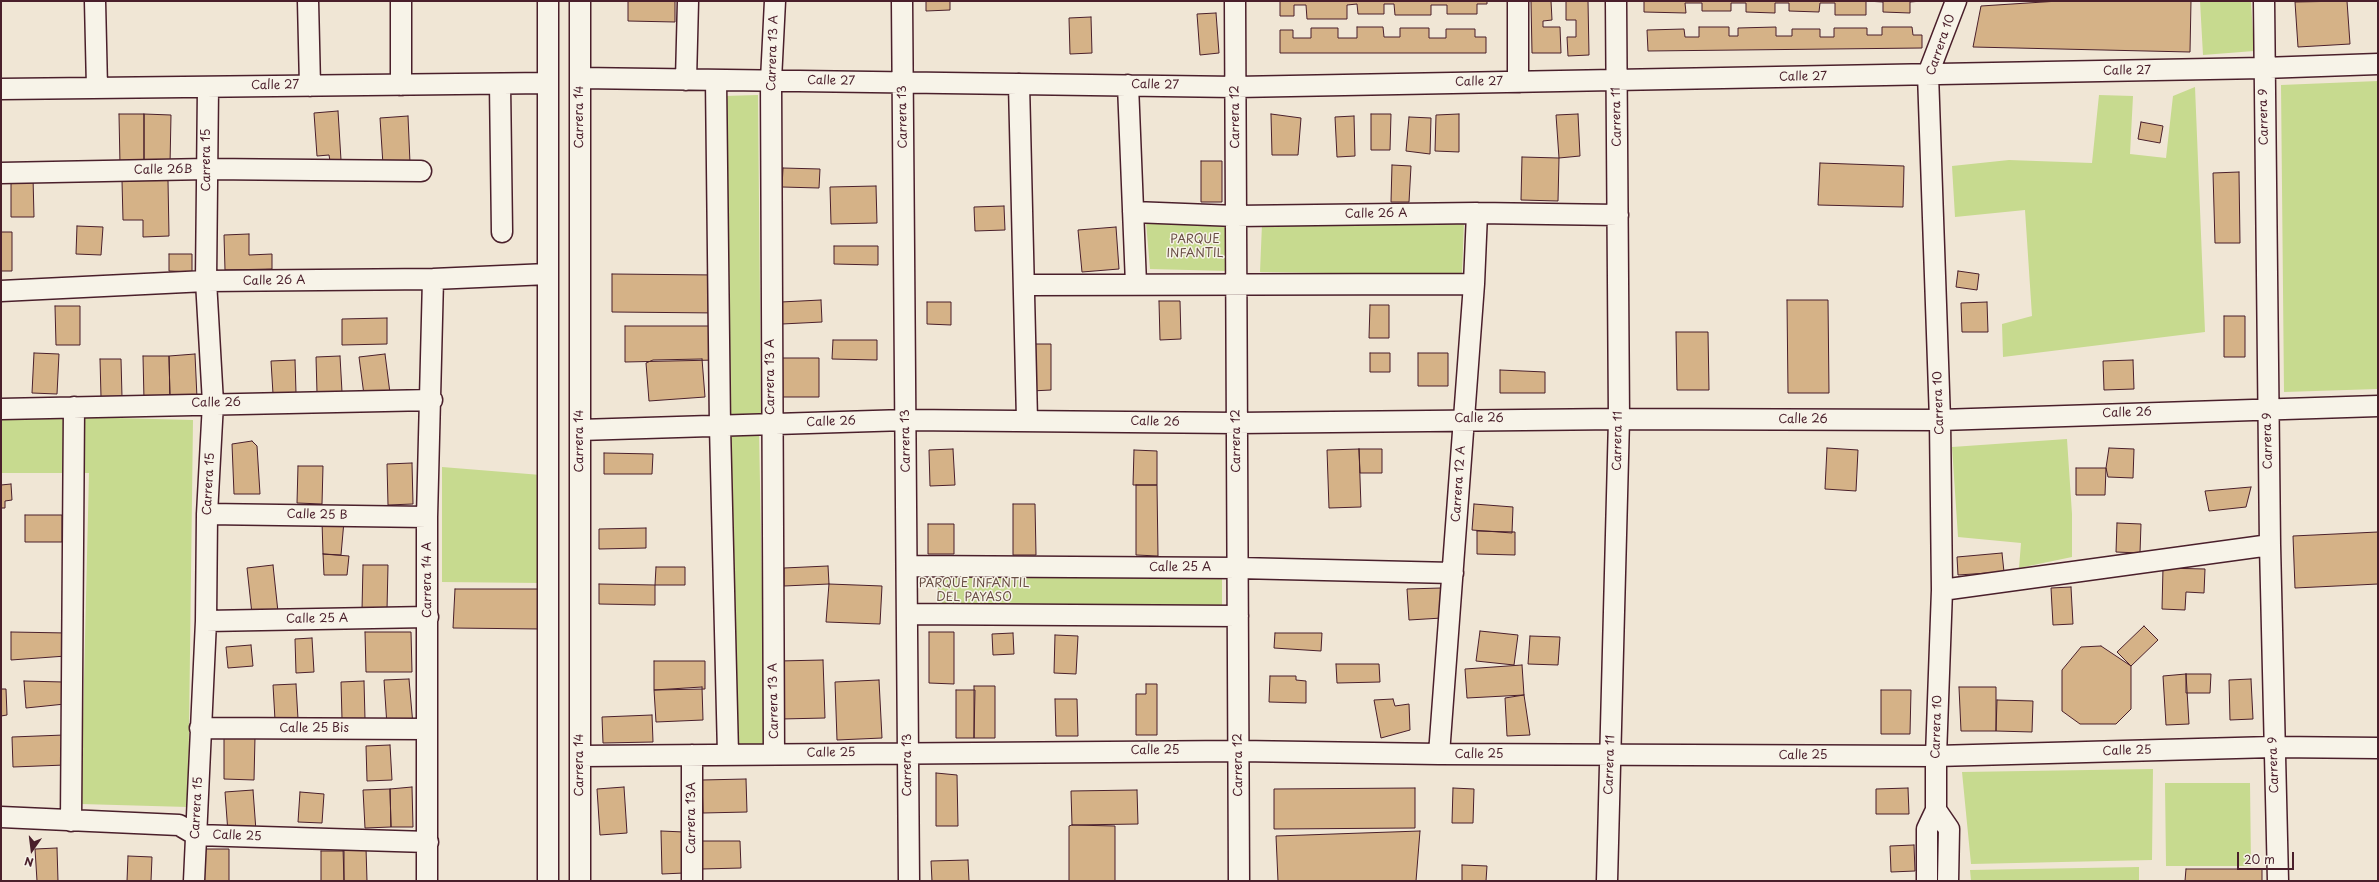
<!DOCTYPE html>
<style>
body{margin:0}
#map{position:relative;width:2379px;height:882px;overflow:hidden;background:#f0e6d5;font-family:"Playpen Sans",sans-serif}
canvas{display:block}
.frame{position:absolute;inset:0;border:2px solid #4a1f2b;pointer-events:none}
.north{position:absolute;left:12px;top:830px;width:40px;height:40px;-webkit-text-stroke:3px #f7f3e8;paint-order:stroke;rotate:194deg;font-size:11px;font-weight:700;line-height:16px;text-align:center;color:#4a1f2b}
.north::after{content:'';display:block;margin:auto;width:14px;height:18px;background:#4a1f2b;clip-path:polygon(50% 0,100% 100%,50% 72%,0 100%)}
.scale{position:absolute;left:2237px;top:852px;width:57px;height:18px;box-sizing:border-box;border:2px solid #4a1f2b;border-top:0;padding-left:5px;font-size:12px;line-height:14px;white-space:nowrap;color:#4a1f2b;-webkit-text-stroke:3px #f7f3e8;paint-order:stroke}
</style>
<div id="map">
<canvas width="2379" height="882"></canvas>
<div class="frame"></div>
<div class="north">N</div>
<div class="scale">20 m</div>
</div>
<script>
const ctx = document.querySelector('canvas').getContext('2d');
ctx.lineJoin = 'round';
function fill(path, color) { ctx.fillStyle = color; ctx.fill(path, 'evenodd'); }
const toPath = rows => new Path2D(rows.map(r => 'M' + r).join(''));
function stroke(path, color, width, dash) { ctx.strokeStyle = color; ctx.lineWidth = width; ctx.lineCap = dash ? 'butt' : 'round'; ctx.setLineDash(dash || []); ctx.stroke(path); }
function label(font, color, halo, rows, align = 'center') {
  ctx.font = font + ' "Playpen Sans",sans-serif'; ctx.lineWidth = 3; ctx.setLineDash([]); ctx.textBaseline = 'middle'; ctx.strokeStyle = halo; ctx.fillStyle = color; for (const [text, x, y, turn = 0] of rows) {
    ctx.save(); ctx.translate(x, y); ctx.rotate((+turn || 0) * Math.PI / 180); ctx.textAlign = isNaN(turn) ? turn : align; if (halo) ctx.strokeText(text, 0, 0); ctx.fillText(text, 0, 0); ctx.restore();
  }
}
const green = toPath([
 [2200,1,2251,1,2254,51,2203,55],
 [2378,81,2378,389,2284,392,2281,85],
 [2195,87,2205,332,2003,357,2002,324,2032,316,2025,210,1955,217,1952,166,2009,160,2092,163,2099,95,2133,96,2130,154,2166,158,2173,96],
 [758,95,761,414,727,415,724,96],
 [1146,222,1225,225,1228,271,1150,269],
 [1464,222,1462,275,1260,272,1262,224],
 [1,415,193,420,188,807,81,804,89,473,1,473],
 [759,431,765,748,733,748,724,432],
 [2067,439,2072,514,2072,557,2019,568,2021,543,1958,537,1952,447],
 [442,467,541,475,540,583,442,582],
 [938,574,1222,576,1222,609,938,608],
 [2153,769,2152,860,1971,864,1962,772],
 [2165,783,2250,783,2251,866,2166,866],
 [2139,867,2139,881,1971,881,1970,870]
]);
const building = toPath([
 [628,1,675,1,675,22,628,21,628,1],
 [926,1,950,1,950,10,926,11,926,1],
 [1280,1,1487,1,1487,4,1477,4,1477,14,1447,14,1447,5,1431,5,1431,15,1395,15,1394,4,1384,4,1384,14,1358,14,1357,4,1347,5,1347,19,1307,19,1306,5,1294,5,1294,16,1280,16,1280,1],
 [1531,1,1551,1,1552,20,1543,21,1543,27,1560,27,1561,53,1532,53,1531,1],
 [1566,1,1588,1,1589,55,1568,56,1567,37,1576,37,1576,20,1566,20,1566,1],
 [1644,1,1922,1,1910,2,1910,13,1883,12,1883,2,1866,1,1866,15,1835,15,1835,3,1820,3,1819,12,1789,11,1789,3,1775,3,1775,13,1746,12,1746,3,1731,3,1731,11,1702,11,1702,3,1685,3,1686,13,1644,12,1644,1],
 [2059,1,2191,1,2190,52,1973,47,1981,6,2059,1],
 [2347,1,2350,44,2298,47,2295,2,2347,1],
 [1216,13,1219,53,1200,55,1197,14,1216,13],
 [1091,17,1092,53,1070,54,1069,18,1091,17],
 [1357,27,1383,27,1384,37,1400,37,1400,28,1429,28,1429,38,1446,38,1446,29,1475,29,1475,37,1486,37,1486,53,1280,53,1280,30,1293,30,1293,38,1311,38,1311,28,1338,28,1338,38,1357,38,1357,27],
 [1699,27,1729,27,1729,36,1738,36,1738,28,1776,27,1776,36,1792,36,1792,29,1820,29,1820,37,1834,37,1834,28,1867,28,1867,35,1882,35,1882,27,1912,27,1913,35,1922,35,1922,48,1648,51,1647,30,1684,29,1685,37,1699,37,1699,27],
 [338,111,341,160,330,161,329,155,317,156,314,113,338,111],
 [119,114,144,114,144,165,120,165,119,114],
 [144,114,171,115,170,165,144,165,144,114],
 [1271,114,1301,118,1298,155,1272,155,1271,114],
 [1371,114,1391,114,1390,150,1371,150,1371,114],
 [1459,114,1459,152,1435,151,1436,115,1459,114],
 [1578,114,1580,156,1559,158,1556,115,1578,114],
 [408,116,410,163,383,165,380,118,408,116],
 [1354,116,1355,156,1337,157,1335,117,1354,116],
 [1409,117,1431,118,1430,154,1406,151,1409,117],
 [2141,122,2163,126,2160,143,2138,139,2141,122],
 [1522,157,1559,158,1558,201,1521,200,1522,157],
 [1201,161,1222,161,1222,202,1201,202,1201,161],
 [1820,163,1904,166,1903,207,1818,205,1820,163],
 [1392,165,1411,166,1409,202,1391,202,1392,165],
 [783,168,820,169,819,188,782,187,783,168],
 [2239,172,2240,243,2215,243,2213,173,2239,172],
 [11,177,33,177,34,217,11,217,11,177],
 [168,180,169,236,143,237,143,220,123,220,122,181,168,180],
 [876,186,877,223,831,224,830,187,876,186],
 [1004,206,1005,230,975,231,974,207,1004,206],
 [77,226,103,227,101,255,76,254,77,226],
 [1116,227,1119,269,1082,272,1078,230,1116,227],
 [1,232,12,232,12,271,1,271,1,232],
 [249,234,249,255,272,254,272,269,225,270,224,235,249,234],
 [834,246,878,246,878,265,834,264,834,246],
 [169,254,192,254,192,272,169,271,169,254],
 [1958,271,1979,274,1977,290,1956,287,1958,271],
 [612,274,716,275,719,313,612,312,612,274],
 [821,300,822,322,782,324,781,302,821,300],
 [1787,300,1828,300,1829,393,1788,393,1787,300],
 [1159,301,1180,301,1181,339,1160,340,1159,301],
 [927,302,951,302,951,325,927,324,927,302],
 [1987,302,1988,332,1962,332,1961,303,1987,302],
 [1370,305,1389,305,1389,338,1369,338,1370,305],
 [55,306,80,306,80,345,56,345,55,306],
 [2224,316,2245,316,2245,357,2224,357,2224,316],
 [387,318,387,344,342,345,342,319,387,318],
 [625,326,715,326,716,360,625,362,625,326],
 [1676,332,1708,332,1709,390,1677,390,1676,332],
 [833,340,877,340,877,360,832,359,833,340],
 [1030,344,1051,344,1051,390,1031,391,1030,344],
 [34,353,59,354,57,394,32,393,34,353],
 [1370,353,1390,353,1390,372,1370,372,1370,353],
 [1418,353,1448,353,1448,386,1418,386,1418,353],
 [195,354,197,398,170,399,169,356,195,354],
 [385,354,390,393,364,395,359,357,385,354],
 [143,356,169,356,170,399,144,400,143,356],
 [340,356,342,392,317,393,316,357,340,356],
 [780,358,819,358,819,397,780,397,780,358],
 [100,359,121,359,122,397,101,397,100,359],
 [702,359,705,397,649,401,646,363,653,360,702,359],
 [295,360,296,393,273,394,271,361,295,360],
 [2133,360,2134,389,2104,390,2103,361,2133,360],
 [1500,370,1545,372,1545,393,1500,393,1500,370],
 [252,441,257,446,260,494,234,494,232,444,252,441],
 [1827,448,1858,450,1856,491,1825,489,1827,448],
 [2109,448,2134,449,2133,478,2108,477,2106,468,2109,448],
 [953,449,955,485,930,486,929,450,953,449],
 [1359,449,1382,449,1382,473,1360,473,1359,449],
 [1359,449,1361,507,1329,508,1327,450,1359,449],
 [1134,450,1157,451,1157,485,1133,485,1134,450],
 [604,453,653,454,652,474,604,474,604,453],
 [412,463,413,504,388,505,387,464,412,463],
 [298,466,323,466,322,504,297,503,298,466],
 [2076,468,2106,468,2105,495,2076,495,2076,468],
 [11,484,12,500,5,501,5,508,1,508,1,485,11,484],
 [1136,485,1157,485,1158,556,1136,555,1136,485],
 [2251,487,2246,507,2209,511,2205,491,2251,487],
 [1013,504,1035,504,1036,555,1013,555,1013,504],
 [1474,504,1513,507,1512,533,1472,530,1474,504],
 [25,515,62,515,62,542,25,542,25,515],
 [322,521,344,521,341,555,323,554,322,521],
 [2117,523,2141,524,2140,553,2116,552,2117,523],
 [928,524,954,524,954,554,928,554,928,524],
 [646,528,646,548,599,549,599,529,646,528],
 [1477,531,1515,532,1515,555,1477,554,1477,531],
 [2378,532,2378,584,2295,588,2293,536,2378,532],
 [2002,553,2004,572,1958,575,1957,557,2002,553],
 [323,554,349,556,347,575,324,575,323,554],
 [273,565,278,612,252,614,247,568,273,565],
 [363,565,388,565,387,610,362,610,363,565],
 [828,566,829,584,784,586,784,568,828,566],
 [656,567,685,567,685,585,655,585,656,567],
 [2163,568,2205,569,2204,593,2186,592,2185,610,2162,609,2163,568],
 [599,584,655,585,655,605,599,604,599,584],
 [829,584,882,586,880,624,826,622,829,584],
 [2071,587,2073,624,2053,625,2051,588,2071,587],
 [1441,588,1442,618,1409,620,1407,589,1441,588],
 [455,589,540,589,541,629,453,628,455,589],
 [2144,626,2158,640,2131,666,2117,652,2144,626],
 [1480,631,1518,635,1514,665,1476,661,1480,631],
 [11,632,67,633,66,656,11,660,11,632],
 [365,632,411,632,412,672,366,672,365,632],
 [929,632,954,632,954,684,929,683,929,632],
 [1013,633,1014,654,993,655,992,634,1013,633],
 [1275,633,1322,633,1321,651,1274,648,1275,633],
 [1055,635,1078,636,1076,674,1054,673,1055,635],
 [1530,636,1560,637,1558,665,1528,664,1530,636],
 [312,638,314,672,296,673,295,639,312,638],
 [251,645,253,666,228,668,226,647,251,645],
 [2101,646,2131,666,2131,709,2116,724,2080,724,2062,711,2062,670,2081,647,2101,646],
 [823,660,825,718,781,719,779,661,823,660],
 [654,661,705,661,705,689,654,690,654,661],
 [1336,664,1379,664,1380,682,1337,683,1336,664],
 [1522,665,1524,695,1467,698,1465,669,1522,665],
 [2186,674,2211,674,2210,693,2186,693,2186,674],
 [2186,674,2189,724,2166,725,2163,676,2186,674],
 [1270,676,1296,676,1296,680,1306,681,1306,703,1269,702,1270,676],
 [409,679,413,725,387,726,384,680,409,679],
 [2251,679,2253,719,2230,720,2229,680,2251,679],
 [879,680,882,738,837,740,835,682,879,680],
 [24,681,63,682,65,704,26,708,24,681],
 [364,681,365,719,342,719,341,682,364,681],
 [296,684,298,719,275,720,273,685,296,684],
 [1146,684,1157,684,1157,735,1136,735,1136,694,1146,694,1146,684],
 [974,686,995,686,995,738,974,738,974,686],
 [702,687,703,720,656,722,654,690,702,687],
 [1959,687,1996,687,1996,731,1961,731,1959,687],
 [1,689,6,689,7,715,1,716,1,689],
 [956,690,975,690,974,738,956,738,956,690],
 [1881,690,1911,690,1910,734,1881,734,1881,690],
 [1524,695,1530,735,1507,736,1505,698,1524,695],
 [1055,699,1077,699,1078,736,1056,736,1055,699],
 [1393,699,1395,706,1409,704,1410,730,1381,738,1374,700,1393,699],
 [1997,700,2033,701,2032,732,1996,731,1997,700],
 [652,715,653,742,603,743,602,717,652,715],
 [64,735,65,765,13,767,12,737,64,735],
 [224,737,255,737,254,780,224,779,224,737],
 [390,745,392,780,367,781,366,746,390,745],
 [936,773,957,775,958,826,936,826,936,773],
 [746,779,747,812,703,813,702,780,746,779],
 [412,787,413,827,391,827,390,789,412,787],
 [624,787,627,833,600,835,597,789,624,787],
 [1415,788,1415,828,1274,829,1274,789,1415,788],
 [1453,788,1474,789,1473,823,1452,823,1453,788],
 [1908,788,1909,814,1876,814,1876,789,1908,788],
 [390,789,391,827,365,828,363,790,390,789],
 [253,790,256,831,228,833,225,792,253,790],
 [1137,790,1138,824,1072,825,1071,791,1137,790],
 [300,792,324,794,322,823,298,822,300,792],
 [1072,825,1115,826,1115,881,1069,881,1069,826,1072,825],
 [661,831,684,832,684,873,662,874,661,831],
 [1420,831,1416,881,1278,881,1276,836,1420,831],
 [701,841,740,841,741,868,702,869,701,841],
 [1914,845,1915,871,1891,872,1890,846,1914,845],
 [57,848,58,881,37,881,35,849,57,848],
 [343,848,366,848,367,881,344,881,343,848],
 [202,849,229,849,229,881,203,881,202,849],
 [321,851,344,851,344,881,321,881,321,851],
 [128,856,152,857,151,881,127,881,128,856],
 [968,860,969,881,932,881,931,861,968,860],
 [1462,865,1487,866,1486,881,1462,881,1462,865],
 [2186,869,2262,869,2262,881,2185,881,2186,869]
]);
const minor = toPath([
 [95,1,97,88],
 [308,1,310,86],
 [902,1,909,881],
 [1235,1,1239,881],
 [1518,1,1518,82],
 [2264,1,2270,545,2278,881],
 [580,78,1236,87,2263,68,2378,64],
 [686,80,688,1],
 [716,80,720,426,728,754],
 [500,84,502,232],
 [1019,84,1027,420],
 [401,85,401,1],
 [1128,85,1136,284],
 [1,89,548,83],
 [1,173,207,169,421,171],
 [1133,212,1236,216,1477,213,1618,215],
 [1025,285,1474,284],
 [1,291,206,281,433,279,548,274],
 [1,409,432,400],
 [580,430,906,420,1237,423,1619,419,1940,420,2378,406],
 [207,514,427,517],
 [907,566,1238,568,1453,573],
 [1942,590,2270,545],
 [907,614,1238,616],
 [206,621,428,617],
 [200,728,427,729],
 [774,754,771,80,775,1],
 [1439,754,1474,284,1477,213],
 [692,755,692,881],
 [580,756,1239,751,1439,754,1936,756,2273,747,2378,748],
 [1936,810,1949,829,1948,881],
 [1,817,179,825,196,835,428,842],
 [71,821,74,407],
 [194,881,206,621,207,514,213,403,206,281,208,87],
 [427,881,427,517,433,279],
 [548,881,548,1],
 [580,881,580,1],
 [1607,881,1619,419,1616,1],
 [1927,881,1927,829,1936,810,1936,756,1942,590,1940,420,1928,74,1956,1]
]);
const streetNames = [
 ["Carrera 10",1941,45,-71],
 ["Carrera 13 A",773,53,-88],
 ["Calle 27",2127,71,-1],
 ["Calle 27",1803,77,-1],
 ["Calle 27",831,81,1],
 ["Calle 27",1479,82,-1],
 ["Calle 27",1155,85,1],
 ["Calle 27",275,86],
 ["Carrera 14",580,117,-90],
 ["Carrera 13",903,117,-91],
 ["Carrera 12",1236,117,-90],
 ["Carrera 11",1617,117,-91],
 ["Carrera 9",2264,117,-91],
 ["Carrera 15",207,160,-90],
 ["Calle 26B",163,170,-1],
 ["Calle 26 A",1376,214,-1],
 ["Calle 26 A",274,281,-1],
 ["Carrera 13 A",771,377,-90],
 ["Calle 26",216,403,-1],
 ["Carrera 10",1939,403,-92],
 ["Calle 26",2127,413,-2],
 ["Calle 26",1479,419],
 ["Calle 26",1803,420],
 ["Calle 26",831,422,-2],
 ["Calle 26",1155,422,1],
 ["Carrera 14",580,441,-90],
 ["Carrera 13",906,441,-91],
 ["Carrera 12",1237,441,-90],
 ["Carrera 11",1618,441,-89],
 ["Carrera 9",2268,441,-91],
 ["Carrera 15",209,484,-87],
 ["Carrera 12 A",1459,484,-86],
 ["Calle 25 B",317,515,1],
 ["Calle 25 A",1180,568],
 ["Carrera 14 A",428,580,-90],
 ["Calle 25 A",317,619,-1],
 ["Carrera 13 A",774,701,-91],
 ["Carrera 10",1937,727,-88],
 ["Calle 25 Bis",314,729],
 ["Calle 25",1155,751],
 ["Calle 25",2127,751,-2],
 ["Calle 25",831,753,-1],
 ["Calle 25",1479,755],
 ["Calle 25",1803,756],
 ["Carrera 14",580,765,-90],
 ["Carrera 13",908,765,-90],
 ["Carrera 12",1239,765,-90],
 ["Carrera 11",1610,765,-88],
 ["Carrera 9",2274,765,-92],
 ["Carrera 15",197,808,-87],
 ["Carrera 13A",692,818,-90],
 ["Calle 25",237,836,2]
];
const parkNames = [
 ["PARQUE",1195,240],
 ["INFANTIL",1195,254],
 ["PARQUE INFANTIL",974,584],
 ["DEL PAYASO",974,598]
];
fill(green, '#c7da8f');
fill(building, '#d5b287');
stroke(building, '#4a1f2b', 1);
stroke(minor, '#4a1f2b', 23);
stroke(minor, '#f7f3e8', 20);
label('12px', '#4a1f2b', '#f7f3e8', streetNames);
label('12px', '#694e44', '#f7f3e8', parkNames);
</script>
